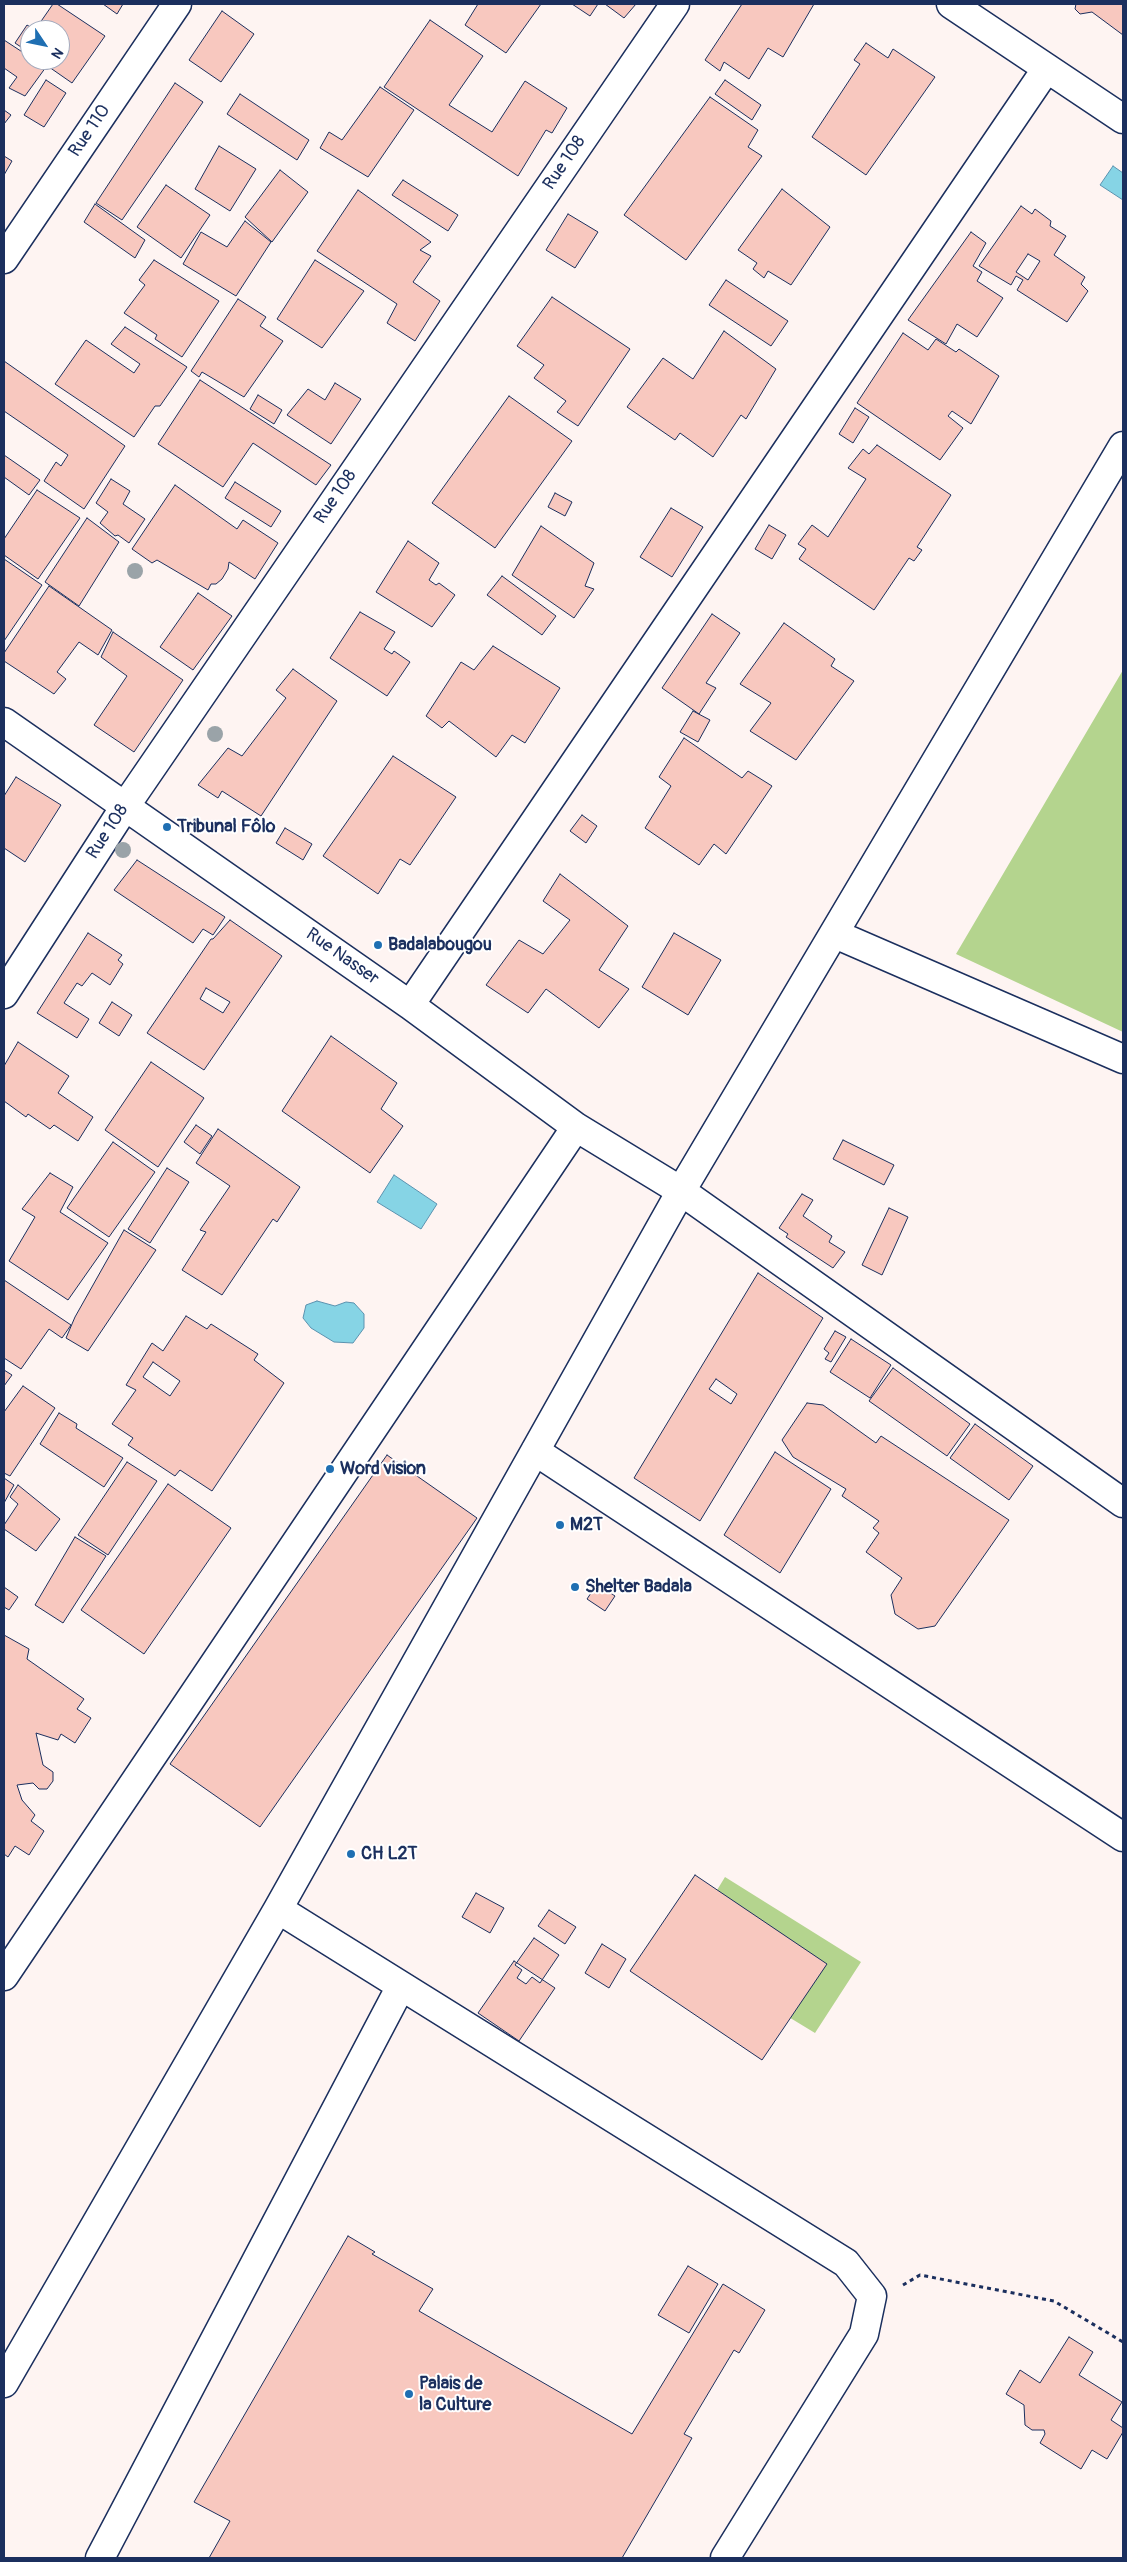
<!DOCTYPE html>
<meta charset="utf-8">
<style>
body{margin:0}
#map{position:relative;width:1127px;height:2562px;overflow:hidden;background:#fef4f2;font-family:Pangolin,sans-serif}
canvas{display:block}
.frame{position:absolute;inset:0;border:5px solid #1b2f5e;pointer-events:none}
.north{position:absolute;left:20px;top:20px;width:50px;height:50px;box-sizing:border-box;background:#fff;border:1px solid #a4acbf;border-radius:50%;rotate:124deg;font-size:14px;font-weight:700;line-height:20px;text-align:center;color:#1b2f5e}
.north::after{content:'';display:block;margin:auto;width:18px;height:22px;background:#1f6fb2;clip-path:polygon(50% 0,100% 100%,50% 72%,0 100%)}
</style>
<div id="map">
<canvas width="1127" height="2562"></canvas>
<div class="frame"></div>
<div class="north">N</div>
</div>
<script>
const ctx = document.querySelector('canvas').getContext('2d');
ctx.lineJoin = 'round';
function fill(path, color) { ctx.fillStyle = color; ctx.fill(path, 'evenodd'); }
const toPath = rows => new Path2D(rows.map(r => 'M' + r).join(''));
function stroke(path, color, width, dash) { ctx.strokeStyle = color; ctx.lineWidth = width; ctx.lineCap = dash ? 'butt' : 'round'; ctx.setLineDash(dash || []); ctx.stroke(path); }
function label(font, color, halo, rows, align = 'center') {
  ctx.font = font + ' Pangolin,sans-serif'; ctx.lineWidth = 4; ctx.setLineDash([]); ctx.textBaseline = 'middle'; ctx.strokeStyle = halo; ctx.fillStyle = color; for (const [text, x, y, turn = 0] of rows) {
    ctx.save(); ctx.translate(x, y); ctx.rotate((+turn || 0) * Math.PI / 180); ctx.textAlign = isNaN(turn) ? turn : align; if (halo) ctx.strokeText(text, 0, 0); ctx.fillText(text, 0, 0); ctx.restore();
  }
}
const green = toPath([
 [1123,670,1123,1032,956,954],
 [725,1877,861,1962,815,2033,680,1951]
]);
const water = toPath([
 [1113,166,1123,173,1123,200,1100,185,1113,166],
 [394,1175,437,1204,421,1229,377,1202,394,1175],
 [317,1301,335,1306,346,1302,354,1303,364,1314,364,1328,353,1343,334,1342,311,1328,303,1318,306,1305,317,1301]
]);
const building = toPath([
 [53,4,57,4,105,36,72,83,39,60,60,60,60,30,30,30,30,53,15,43,27,25,35,30,53,4],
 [103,4,123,4,117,14,103,4],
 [478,4,541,4,506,53,465,25,478,4],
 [572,4,598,4,590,16,572,4],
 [605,4,636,4,624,18,605,4],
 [742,4,814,4,783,57,768,48,749,79,724,62,720,71,705,60,742,4],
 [1076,4,1123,4,1123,35,1092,12,1080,14,1075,9,1076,4],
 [222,11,254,34,221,82,189,60,222,11],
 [430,20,483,56,449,105,492,132,525,81,567,108,552,133,546,130,518,176,384,87,430,20],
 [4,40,30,57,30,60,35,60,46,67,25,96,9,88,17,77,4,68,4,40],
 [866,43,888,58,893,49,935,77,866,175,812,137,860,64,854,60,866,43],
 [46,80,66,93,44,127,24,115,46,80],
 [725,80,761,105,752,120,715,94,725,80],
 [175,83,203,102,122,220,96,203,175,83],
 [380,87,414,110,368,177,320,148,329,132,342,140,380,87],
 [240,94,309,140,297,160,227,114,240,94],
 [710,97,758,130,748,147,762,156,686,260,624,215,710,97],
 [4,110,11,115,4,124,4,110],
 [219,146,256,169,230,211,195,189,219,146],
 [4,156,12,161,4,175,4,156],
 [280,170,308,192,272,242,245,217,280,170],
 [403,180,458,215,448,231,392,195,403,180],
 [166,185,210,215,181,258,137,227,166,185],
 [782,189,830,227,791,285,768,271,764,278,753,269,757,263,738,250,782,189],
 [358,190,431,242,420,250,431,256,413,282,440,301,415,341,387,323,397,304,317,251,358,190],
 [95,204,145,240,135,258,84,222,95,204],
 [1021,206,1032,214,1035,209,1051,221,1050,226,1066,236,1054,255,1085,277,1081,284,1088,291,1067,322,1017,290,1023,280,1016,276,1011,285,979,266,1021,206],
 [1028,254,1040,261,1028,280,1016,272,1028,254],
 [568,214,598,232,575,268,546,250,568,214],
 [245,221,271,242,236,296,183,264,201,232,227,247,245,221],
 [971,232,986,243,973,266,982,272,977,281,1003,298,977,337,957,324,946,344,908,320,971,232],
 [154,260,219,301,182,357,155,339,157,335,124,313,145,285,139,280,154,260],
 [315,260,364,291,322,348,277,319,315,260],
 [726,280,788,321,771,346,709,305,726,280],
 [552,297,630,349,578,426,557,412,566,401,534,378,544,365,517,346,552,297],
 [238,299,266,317,260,326,283,341,244,397,202,372,199,377,191,371,238,299],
 [125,327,187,367,160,406,155,406,134,437,55,384,86,340,134,373,140,364,111,344,125,327],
 [724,331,776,369,746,419,741,415,713,457,680,433,675,440,627,407,663,358,693,379,724,331],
 [903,333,928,350,936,339,956,352,959,349,999,376,971,424,952,411,948,416,963,428,940,460,857,403,903,333],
 [4,361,125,446,84,509,44,481,56,462,61,466,68,455,4,411,4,361],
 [200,380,331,465,316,485,253,443,223,487,158,444,200,380],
 [335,383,361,399,331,444,287,415,308,389,325,400,335,383],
 [258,395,282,410,274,424,250,409,258,395],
 [509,396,572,441,495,548,432,503,509,396],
 [855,408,869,417,853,443,839,434,855,408],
 [877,445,951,495,917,547,922,550,914,561,909,558,874,610,799,559,806,549,798,544,812,525,828,537,866,479,848,468,863,449,869,454,877,445],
 [4,455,40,480,29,495,4,477,4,455],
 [111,479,130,491,123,504,145,519,129,543,118,535,115,536,100,523,108,512,96,503,111,479],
 [235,482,281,511,271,527,225,498,235,482],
 [175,485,237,529,243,520,278,543,255,579,229,562,228,569,222,579,216,584,211,584,208,590,157,560,152,563,132,549,175,485],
 [37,490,80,518,38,579,4,555,4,539,37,490],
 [555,493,572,502,565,516,548,507,555,493],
 [671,508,703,527,672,577,640,557,671,508],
 [87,518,119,542,79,606,45,582,87,518],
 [769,525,786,535,772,559,755,549,769,525],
 [541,526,594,563,585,586,594,589,574,618,512,575,541,526],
 [408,541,439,563,429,580,436,585,439,583,455,595,432,627,376,592,408,541],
 [4,559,42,585,4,641,4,559],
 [502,576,556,616,542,635,487,595,502,576],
 [49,586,112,630,98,655,79,642,57,672,66,679,54,694,4,661,4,653,49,586],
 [198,593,232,616,193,670,160,647,198,593],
 [360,612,395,632,384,649,392,654,394,651,410,662,387,696,330,658,360,612],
 [712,614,740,633,706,683,716,688,699,714,662,688,712,614],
 [784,623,835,659,831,666,854,681,796,760,750,731,771,703,740,684,784,623],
 [113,632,183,680,134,752,94,725,127,676,101,657,113,632],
 [493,646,560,688,525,743,512,735,496,757,449,721,442,728,426,716,461,662,474,670,493,646],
 [293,669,337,701,261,816,222,791,218,798,198,785,228,748,242,756,286,698,276,690,293,669],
 [693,711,710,720,698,742,680,732,693,711],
 [684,738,742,778,748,771,772,786,726,854,714,844,699,865,645,828,671,786,659,777,684,738],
 [393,756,456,797,410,865,400,859,378,894,323,856,393,756],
 [16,777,61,805,25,862,4,848,4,796,16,777],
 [582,815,597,826,586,843,570,831,582,815],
 [285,828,312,844,303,860,276,843,285,828],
 [137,860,225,917,213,935,203,929,193,943,114,890,137,860],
 [560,874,628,926,599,970,629,989,599,1028,546,989,528,1013,486,985,519,940,543,954,570,920,543,901,560,874],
 [230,920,282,956,204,1070,147,1033,211,939,213,939,230,920],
 [206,988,230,1002,223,1013,200,999,206,988],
 [88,933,122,955,118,960,123,964,110,985,92,973,82,986,77,983,64,1003,89,1019,77,1038,37,1013,88,933],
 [674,933,721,960,688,1015,642,987,674,933],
 [112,1002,132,1015,119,1036,99,1023,112,1002],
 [331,1036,397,1083,381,1109,403,1126,370,1173,282,1111,331,1036],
 [18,1042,69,1076,58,1093,93,1117,78,1141,54,1125,50,1129,28,1114,26,1117,4,1101,4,1066,18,1042],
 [151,1062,204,1098,158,1167,105,1130,151,1062],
 [196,1125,212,1136,200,1154,184,1142,196,1125],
 [218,1129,300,1187,277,1222,273,1219,222,1295,182,1270,206,1232,200,1230,230,1186,196,1163,218,1129],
 [843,1140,894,1165,884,1185,833,1159,843,1140],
 [113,1142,155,1172,109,1237,67,1208,113,1142],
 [167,1168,189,1182,150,1243,128,1229,167,1168],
 [50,1173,73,1187,60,1212,108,1243,68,1300,9,1261,35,1217,22,1209,50,1173],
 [802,1194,813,1200,803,1216,832,1236,829,1242,845,1252,833,1268,786,1237,788,1234,779,1228,802,1194],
 [889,1208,908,1217,882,1275,862,1265,889,1208],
 [124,1230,156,1250,88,1351,66,1338,75,1317,124,1230],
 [758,1273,823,1318,700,1521,634,1478,758,1273],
 [716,1379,737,1394,731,1404,709,1389,716,1379],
 [4,1280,71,1325,62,1338,49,1329,21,1369,4,1358,4,1280],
 [186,1316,207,1329,211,1324,258,1354,254,1360,284,1383,212,1491,180,1470,175,1476,128,1445,133,1438,112,1424,136,1390,126,1385,152,1343,163,1351,186,1316],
 [153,1362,180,1381,170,1396,143,1377,153,1362],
 [835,1331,846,1337,831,1362,825,1359,829,1353,824,1349,835,1331],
 [851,1339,891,1365,870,1398,830,1372,851,1339],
 [893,1368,970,1424,947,1456,869,1401,893,1368],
 [4,1370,12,1375,4,1386,4,1370],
 [23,1386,55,1408,10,1476,4,1473,4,1412,23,1386],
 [807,1403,823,1405,876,1443,881,1436,1009,1520,935,1626,918,1629,895,1614,891,1595,902,1578,866,1552,879,1533,873,1528,879,1521,842,1496,846,1489,793,1457,782,1440,807,1403],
 [59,1413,77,1424,76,1428,123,1458,104,1487,40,1444,59,1413],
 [975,1424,1033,1466,1009,1500,950,1458,975,1424],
 [775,1452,831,1489,780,1573,724,1535,775,1452],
 [387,1455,477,1518,260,1827,170,1764,387,1455],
 [127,1462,157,1481,108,1555,78,1535,127,1462],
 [4,1478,14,1485,4,1503,4,1478],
 [168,1484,231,1528,144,1654,81,1610,168,1484],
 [18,1485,60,1519,36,1551,4,1529,4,1525,18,1504,10,1497,18,1485],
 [75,1537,106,1556,63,1623,35,1605,75,1537],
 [597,1584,615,1596,605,1611,587,1599,597,1584],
 [4,1587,18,1597,9,1610,4,1607,4,1587],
 [4,1635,29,1649,27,1659,84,1699,77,1709,91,1718,75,1743,61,1734,58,1740,36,1733,43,1765,53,1772,53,1781,47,1789,39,1789,33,1783,17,1785,22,1800,35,1815,31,1821,44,1831,29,1855,15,1846,8,1857,4,1854,4,1635],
 [695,1875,827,1964,762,2060,630,1971,695,1875],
 [476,1893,504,1908,490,1933,462,1917,476,1893],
 [549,1910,576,1927,565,1944,538,1926,549,1910],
 [534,1938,559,1955,540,1983,532,1977,526,1984,517,1978,522,1970,515,1965,534,1938],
 [602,1944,626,1959,609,1988,585,1973,602,1944],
 [514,1961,555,1988,519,2041,478,2013,514,1961],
 [348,2236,375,2252,372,2254,433,2289,419,2311,632,2434,723,2284,765,2310,739,2353,734,2350,684,2434,692,2438,622,2558,209,2558,230,2521,194,2502,348,2236],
 [688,2266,718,2284,689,2333,658,2315,688,2266],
 [1069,2337,1093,2352,1079,2375,1122,2402,1111,2420,1123,2428,1123,2432,1107,2459,1092,2450,1081,2469,1040,2443,1045,2434,1044,2430,1032,2430,1025,2425,1024,2405,1006,2394,1020,2370,1040,2383,1069,2337]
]);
const path = toPath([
 [903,2285,920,2275,1054,2301,1123,2342]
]);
const minor = toPath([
 [951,4,1123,119],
 [4,259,177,4],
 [4,722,410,1005,576,1127,681,1191,1123,1503],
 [835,934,1123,1059],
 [4,994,126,805,675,4],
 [410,1005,1047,68],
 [535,1451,1123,1837],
 [278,1909,846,2263,872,2296,864,2334,725,2558],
 [4,1976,576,1127],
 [4,2383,278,1909,681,1191,1123,446],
 [100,2558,401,1986]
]);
const trees = [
 [135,571],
 [215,734],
 [123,850]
];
const markers = [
 [167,827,5,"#1f6fb2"],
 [378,945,5,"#1f6fb2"],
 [330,1469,5,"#1f6fb2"],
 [560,1525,5,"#1f6fb2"],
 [575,1587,5,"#1f6fb2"],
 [351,1854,5,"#1f6fb2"],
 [409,2394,5,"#1f6fb2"]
];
const streetNames = [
 ["Rue 110",90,131,-56],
 ["Rue 108",565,163,-56],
 ["Rue 108",336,497,-56],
 ["Rue 108",108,832,-57],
 ["Rue Nasser",342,957,35]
];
const poiNames = [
 ["Tribunal Fôlo",177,827],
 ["Badalabougou",388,945],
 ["Word vision",340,1469],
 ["M2T",570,1525],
 ["Shelter Badala",585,1587],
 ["CH L2T",361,1854],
 ["Palais de",419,2384],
 ["la Culture",419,2405]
];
fill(green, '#b4d48e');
fill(water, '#86d4e5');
stroke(water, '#5b92af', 1);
fill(building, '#f8c8bf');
stroke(building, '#1b2f5e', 1);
stroke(minor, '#1b2f5e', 31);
stroke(path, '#1b2f5e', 3, [4, 4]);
stroke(minor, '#fff', 28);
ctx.fillStyle = '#9aa3a8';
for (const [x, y] of trees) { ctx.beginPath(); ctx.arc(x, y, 8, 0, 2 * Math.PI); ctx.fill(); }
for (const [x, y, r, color] of markers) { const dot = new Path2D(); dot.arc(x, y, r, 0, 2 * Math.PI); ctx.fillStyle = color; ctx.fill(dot); stroke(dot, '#fff', 2); }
label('18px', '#1b2f5e', '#fff', streetNames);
label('bold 18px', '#1b2f5e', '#fff', poiNames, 'left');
</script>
